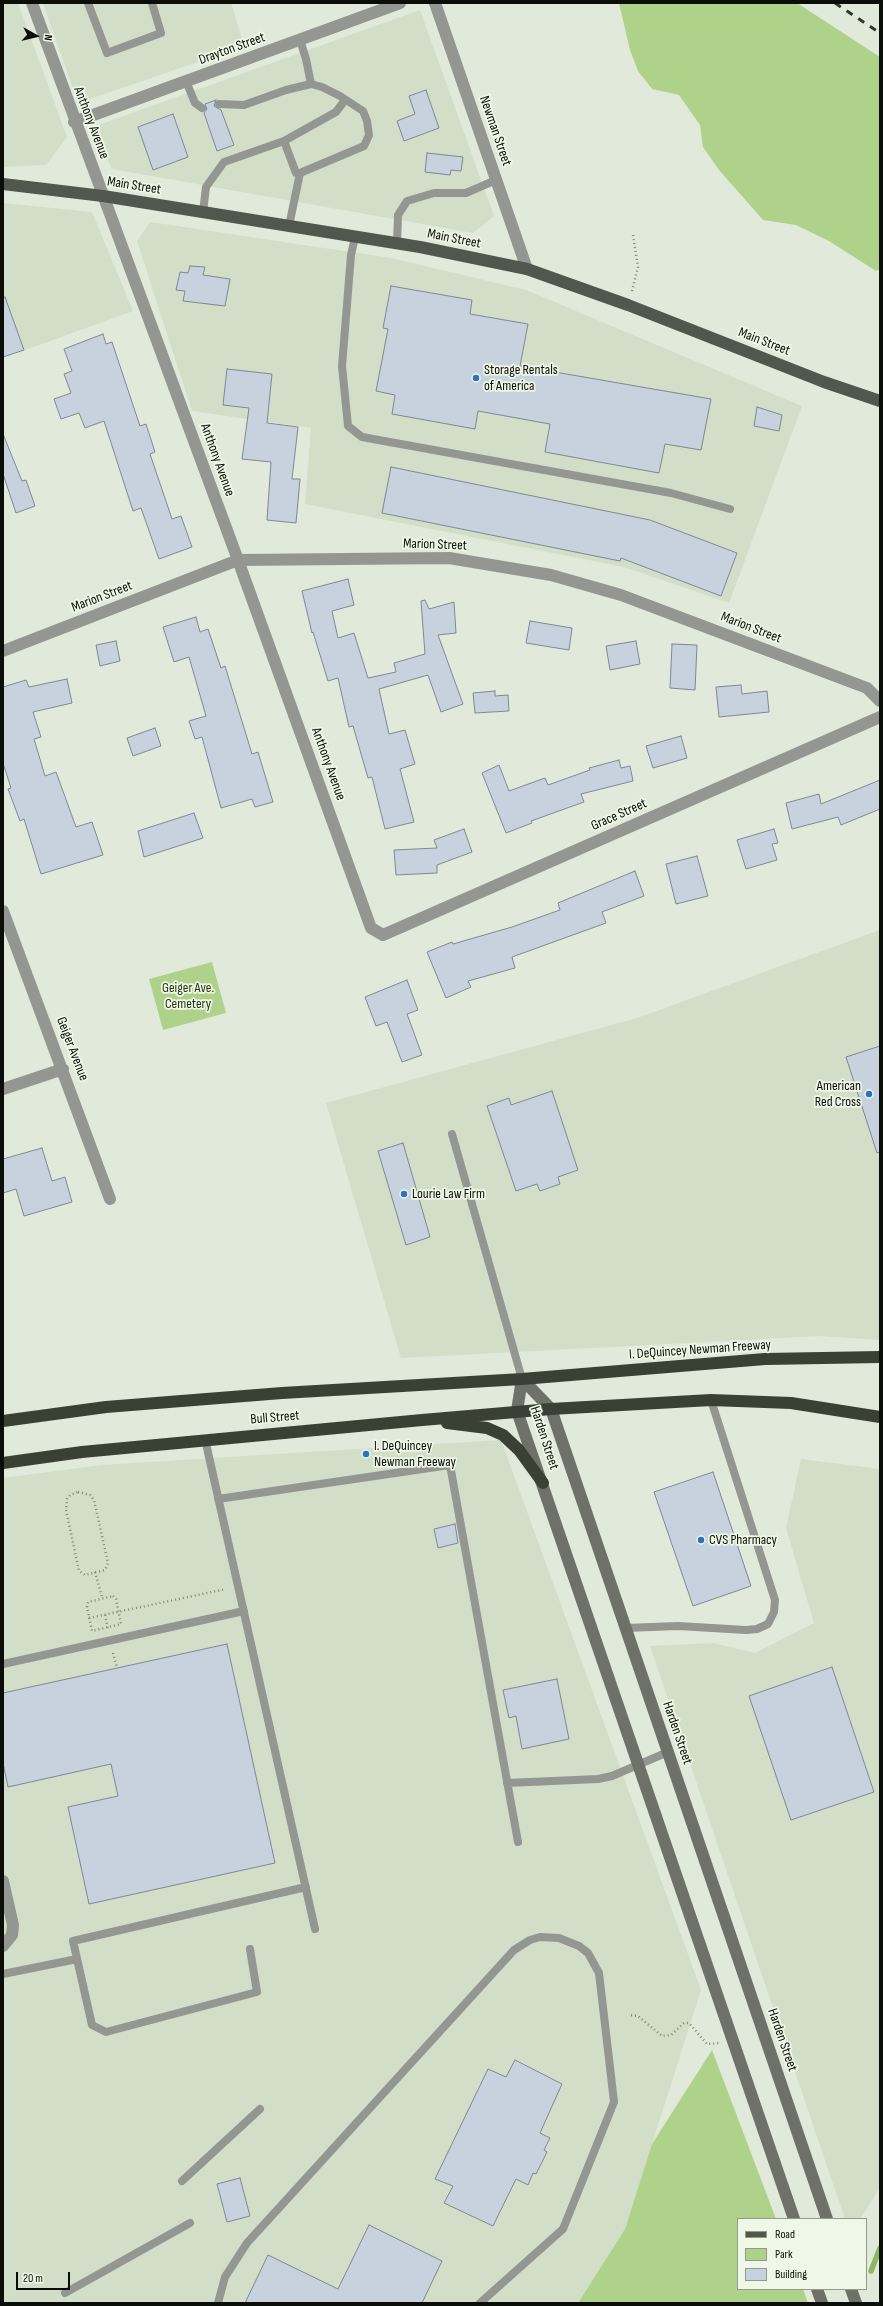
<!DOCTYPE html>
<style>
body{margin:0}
#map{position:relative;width:883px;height:2306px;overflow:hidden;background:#e1e9da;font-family:"Sofia Sans Condensed",sans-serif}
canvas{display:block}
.frame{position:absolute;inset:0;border:4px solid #0a0d08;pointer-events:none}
.legend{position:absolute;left:737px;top:2218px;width:130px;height:72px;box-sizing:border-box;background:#eff7e7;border:1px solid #93998e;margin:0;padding:5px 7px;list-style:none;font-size:12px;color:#0a0d08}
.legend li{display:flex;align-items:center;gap:8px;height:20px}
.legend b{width:20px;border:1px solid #93998e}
.north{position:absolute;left:16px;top:16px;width:40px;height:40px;-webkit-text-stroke:3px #eff7e7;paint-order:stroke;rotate:98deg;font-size:11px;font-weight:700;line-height:16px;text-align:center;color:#0a0d08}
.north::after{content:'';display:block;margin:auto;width:14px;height:18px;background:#0a0d08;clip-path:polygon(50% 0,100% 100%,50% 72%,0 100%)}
.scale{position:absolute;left:16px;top:2272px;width:54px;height:18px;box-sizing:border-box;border:2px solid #0a0d08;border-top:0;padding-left:5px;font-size:12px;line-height:14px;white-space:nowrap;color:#0a0d08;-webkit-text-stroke:3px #eff7e7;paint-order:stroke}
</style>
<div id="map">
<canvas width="883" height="2306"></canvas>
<div class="frame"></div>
<ul class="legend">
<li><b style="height:5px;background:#51574c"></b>Road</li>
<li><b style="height:11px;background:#afd28b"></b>Park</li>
<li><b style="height:11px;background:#c8d2df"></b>Building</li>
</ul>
<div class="north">N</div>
<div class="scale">20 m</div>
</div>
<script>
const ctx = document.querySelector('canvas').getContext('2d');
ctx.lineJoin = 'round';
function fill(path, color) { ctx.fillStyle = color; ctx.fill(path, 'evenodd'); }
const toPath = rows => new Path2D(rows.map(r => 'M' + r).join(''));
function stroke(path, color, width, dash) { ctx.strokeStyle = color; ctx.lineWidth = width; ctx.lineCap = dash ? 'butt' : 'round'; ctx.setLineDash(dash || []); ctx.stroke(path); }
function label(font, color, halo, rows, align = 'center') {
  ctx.font = font + ' "Sofia Sans Condensed",sans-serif'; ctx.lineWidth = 3.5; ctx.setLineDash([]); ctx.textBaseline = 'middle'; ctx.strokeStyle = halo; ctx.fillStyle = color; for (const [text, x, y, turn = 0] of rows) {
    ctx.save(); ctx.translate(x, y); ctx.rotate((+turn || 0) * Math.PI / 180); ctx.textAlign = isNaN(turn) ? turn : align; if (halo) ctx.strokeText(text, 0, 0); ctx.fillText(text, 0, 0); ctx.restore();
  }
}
const built = toPath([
 [3,3,18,3,67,137,46,165,3,167],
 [43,3,231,3,244,46,78,103],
 [420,10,494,216,473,233,112,169,93,127],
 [3,203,92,212,133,311,3,358],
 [150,222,391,258,526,290,802,406,729,603,624,567,305,504,311,428,192,411,137,241],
 [880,930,880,1340,819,1336,401,1358,326,1103,637,1018],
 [501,1440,701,1990,625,2229,578,2303,3,2303,3,1478,102,1465],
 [801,1459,880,1469,880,2188,860,2219,845,2219,650,1646,713,1643,755,1653,814,1623,786,1528]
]);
const green = toPath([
 [619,3,797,3,880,57,880,269,876,271,829,241,796,225,763,220,719,170,703,147,700,125,679,95,652,89,638,71,630,50],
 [212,962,226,1013,163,1030,149,979],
 [712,2050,776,2219,738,2219,738,2289,803,2289,808,2303,578,2303,625,2229,652,2144]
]);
const stream = toPath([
 [871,2271,880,2248]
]);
const building = toPath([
 [426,90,439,128,404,141,397,121,415,114,409,96,426,90],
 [216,100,214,106,221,110,234,145,217,151,204,113,207,109,205,104,216,100],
 [173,114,188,157,153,170,138,127,173,114],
 [427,153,463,157,461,171,451,170,450,175,425,172,427,153],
 [190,266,205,267,203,275,230,279,225,306,183,301,185,291,176,290,180,272,188,273,190,266],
 [391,286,472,300,470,314,528,324,520,366,711,399,701,450,665,444,659,473,545,452,550,424,478,411,475,429,392,414,395,395,376,391,388,329,383,328,391,286],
 [5,297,24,350,3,357,3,298,5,297],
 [103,334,106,344,112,342,140,426,146,424,155,452,150,454,172,519,181,516,192,547,159,559,141,508,133,511,104,421,85,428,79,413,61,419,54,399,71,393,64,374,72,371,64,349,103,334],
 [227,369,272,374,267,423,298,427,292,479,300,479,296,523,267,520,271,462,242,459,249,408,223,405,227,369],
 [757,407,782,415,779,431,754,426,757,407],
 [3,434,22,481,26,480,35,506,16,513,3,474,3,434],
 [391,467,650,520,737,553,721,596,621,558,620,561,382,513,391,467],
 [348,579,354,605,332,611,338,638,354,633,368,678,396,672,394,663,425,654,421,601,425,600,429,609,454,602,456,633,438,635,463,704,441,712,428,675,379,689,389,734,405,730,415,764,400,769,414,822,385,829,372,777,368,778,353,726,349,727,338,678,328,681,313,632,312,633,302,591,348,579],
 [196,617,200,632,208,629,221,668,225,666,252,754,258,752,273,802,255,807,252,799,221,808,202,737,195,739,189,721,206,716,189,657,174,662,163,627,196,617],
 [530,621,572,628,569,650,526,643,530,621],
 [116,641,120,661,100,666,96,645,116,641],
 [636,641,640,664,610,670,606,646,636,641],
 [672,644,697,645,695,690,670,688,672,644],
 [67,679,72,703,33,712,41,737,34,739,45,776,56,772,76,827,92,822,103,855,41,874,24,819,20,821,8,789,11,788,3,763,3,687,26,680,29,687,67,679],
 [741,685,742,694,767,691,769,712,719,717,716,687,741,685],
 [495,691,495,696,508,695,509,711,475,713,473,693,495,691],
 [155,728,161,746,133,756,127,738,155,728],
 [681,736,687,758,653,768,646,746,681,736],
 [619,760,621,768,630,766,633,781,581,794,584,802,531,821,532,823,506,833,482,773,499,765,509,791,545,778,548,785,590,770,589,768,619,760],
 [880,780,880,809,841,825,838,817,792,829,786,803,819,794,821,804,880,780],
 [194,813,203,838,144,857,138,831,194,813],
 [464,829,472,852,437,865,437,873,396,875,394,850,437,848,434,840,464,829],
 [774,829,778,843,772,844,777,860,746,869,737,840,774,829],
 [697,856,708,896,676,904,666,864,697,856],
 [635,871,644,896,602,912,606,923,512,957,515,968,468,981,471,987,446,998,427,952,452,942,453,944,512,927,560,910,558,903,635,871],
 [407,980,418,1010,407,1014,422,1055,402,1062,387,1022,376,1026,365,997,407,980],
 [880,1046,880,1152,877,1153,846,1057,880,1046],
 [552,1091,578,1170,558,1177,560,1184,540,1191,537,1184,516,1191,487,1106,509,1098,511,1105,552,1091],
 [403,1143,430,1237,406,1245,378,1151,403,1143],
 [42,1148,52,1181,65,1177,72,1202,24,1216,16,1189,3,1193,3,1159,42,1148],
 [713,1472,751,1586,693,1606,654,1492,713,1472],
 [455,1524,458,1543,438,1548,434,1529,455,1524],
 [227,1644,275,1863,89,1904,68,1807,118,1796,111,1764,8,1787,3,1763,3,1693,227,1644],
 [832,1667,874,1792,791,1820,749,1696,832,1667],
 [557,1679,569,1739,522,1749,516,1716,509,1718,503,1690,557,1679],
 [515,2060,562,2084,540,2133,550,2138,544,2150,547,2152,536,2174,533,2173,528,2185,516,2179,493,2226,444,2203,453,2186,435,2179,488,2069,506,2077,515,2060],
 [240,2178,250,2216,227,2222,217,2184,240,2178],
 [369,2225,442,2261,422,2303,245,2303,268,2255,338,2289,369,2225]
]);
const path = toPath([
 [632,291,638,267,633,235],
 [78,1492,90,1495,94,1500,108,1563,105,1570,85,1575,79,1571,66,1510,67,1499,70,1495,78,1492],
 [95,1572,102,1597],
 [113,1596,116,1599,121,1624,92,1631,87,1607,88,1602,113,1596],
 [105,1615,108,1629],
 [89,1618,226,1589],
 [113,1653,117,1668],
 [631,2015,638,2016,662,2036,671,2035,684,2023,689,2023,707,2044,719,2043]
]);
const lane = toPath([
 [88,3,107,53,161,33,152,3],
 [300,40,306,59,311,84],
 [186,81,195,103,202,108],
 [219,104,244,105,286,90,311,84,322,87,340,96,363,111,367,121,369,135,364,146,300,173,296,173,284,141,336,112,345,100],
 [203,212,206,187,224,162,284,141],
 [289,226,300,173],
 [355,237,351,255,342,366,348,426,362,437,671,493,730,509],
 [397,244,398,215,407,201,434,193,466,193,496,180],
 [452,1134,522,1379],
 [205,1439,315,1929],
 [218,1499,450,1465,518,1842],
 [625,1628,678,1626,746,1630,757,1629,768,1624,774,1612,775,1600,711,1400],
 [3,1664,244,1611],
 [507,1783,598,1779,612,1776,668,1752],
 [250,1949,257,1992,106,2032,92,2025,73,1941,306,1887],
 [3,1974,77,1959],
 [182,2181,260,2109],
 [65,2293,190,2223],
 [218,2303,225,2277,247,2243,514,1950,530,1940,540,1937,559,1938,579,1946,588,1953,599,1973,614,2102,563,2229,480,2303]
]);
const street = toPath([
 [32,3,238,560,371,928,383,935,880,717],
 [435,3,527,269],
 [74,122,400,3],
 [3,651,238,560,449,558,551,575,621,595,867,688,880,701],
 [3,911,110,1199],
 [3,1089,63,1069],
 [3,1881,13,1925,12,1935,3,1946]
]);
const secondary = toPath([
 [522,1379,551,1409,827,2219],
 [522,1379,517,1411,794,2219],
 [817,2289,822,2303],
 [851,2289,856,2303]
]);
const primary = toPath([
 [3,184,103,196,420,247,527,269,628,305,824,382,880,401]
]);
const highway = toPath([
 [3,1421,106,1407,282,1393,522,1379,765,1359,880,1357],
 [447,1423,487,1428,503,1435,519,1450,543,1483],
 [3,1463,82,1452,422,1420,551,1409,711,1400,791,1403,880,1417]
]);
const rail = toPath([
 [835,3,880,33]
]);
const markers = [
 [476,378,4,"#2c71c2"],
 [869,1094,4,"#2c71c2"],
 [404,1194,4,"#2c71c2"],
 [366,1454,4,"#2c71c2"],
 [701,1540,4,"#2c71c2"]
];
const streetNames = [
 ["Drayton Street",232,49,-20],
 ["Anthony Avenue",91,123,69],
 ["Newman Street",495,131,71],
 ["Main Street",134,186,9],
 ["Main Street",454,239,11],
 ["Main Street",764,342,21],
 ["Anthony Avenue",217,460,70],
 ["Marion Street",435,545,2],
 ["Marion Street",102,597,-21],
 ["Marion Street",751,628,21],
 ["Anthony Avenue",328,764,70],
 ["Grace Street",619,815,-24],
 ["Geiger Avenue",72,1049,69],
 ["I. DeQuincey Newman Freeway",700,1350,-4],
 ["Bull Street",275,1418,-5],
 ["Harden Street",544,1438,72],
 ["Harden Street",677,1733,71],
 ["Harden Street",782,2040,71]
];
const poiNames = [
 ["Storage Rentals",484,370],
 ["of America",484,386],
 ["American",861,1086,"right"],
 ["Red Cross",861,1102,"right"],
 ["Lourie Law Firm",412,1194],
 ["I. DeQuincey",374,1446],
 ["Newman Freeway",374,1462],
 ["CVS Pharmacy",709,1540]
];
const parkNames = [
 ["Geiger Ave.",188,988],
 ["Cemetery",188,1004]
];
fill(built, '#d2dec8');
fill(green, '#afd28b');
stroke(stream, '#8eb75f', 5.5);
fill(building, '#c8d2df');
stroke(building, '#7e8894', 1);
stroke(path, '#81877d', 2.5, [1, 3]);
stroke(lane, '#949791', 8);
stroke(street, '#949791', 12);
stroke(secondary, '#6d7168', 12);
stroke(primary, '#51574c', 12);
stroke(highway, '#3a4034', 12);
stroke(rail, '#32362f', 3, [7, 7]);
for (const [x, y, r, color] of markers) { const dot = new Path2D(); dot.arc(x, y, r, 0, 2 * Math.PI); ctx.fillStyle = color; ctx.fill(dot); stroke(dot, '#eff7e7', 1.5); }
label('14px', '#0a0d08', '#eff7e7', streetNames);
label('14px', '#0a0d08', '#eff7e7', poiNames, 'left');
label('14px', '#263712', '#eff7e7', parkNames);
</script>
